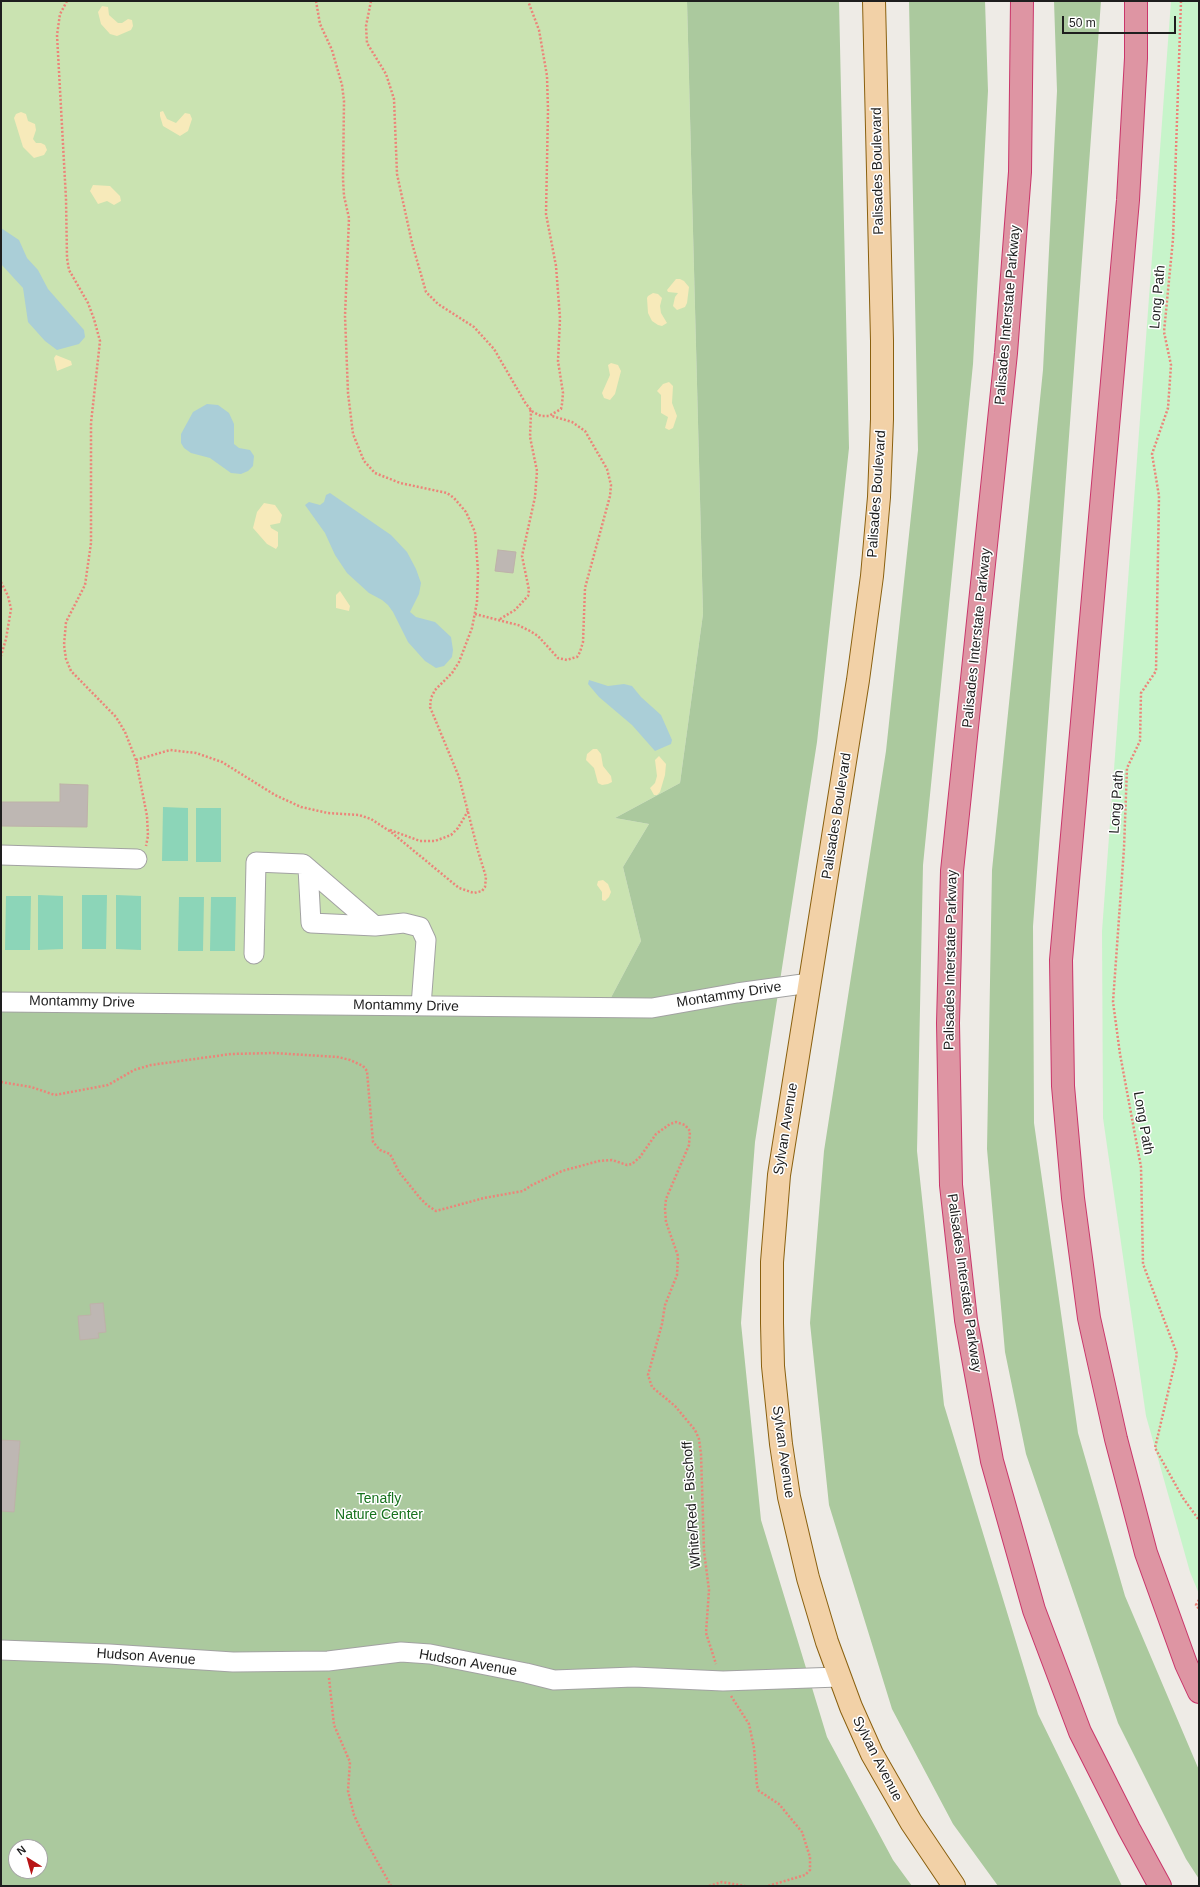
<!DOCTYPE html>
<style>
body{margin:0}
#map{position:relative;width:1200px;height:1887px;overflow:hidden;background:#eeebe6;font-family:Helvetica,sans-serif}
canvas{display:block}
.frame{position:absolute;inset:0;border:2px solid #1e1e1e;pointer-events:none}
.north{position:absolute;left:8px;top:1839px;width:40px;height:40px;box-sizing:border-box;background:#fff;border:1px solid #a5a5a5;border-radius:50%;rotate:323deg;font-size:11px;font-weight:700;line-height:16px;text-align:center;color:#1e1e1e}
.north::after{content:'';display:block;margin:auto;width:14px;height:18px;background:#b81416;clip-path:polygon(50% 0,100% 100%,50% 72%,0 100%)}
.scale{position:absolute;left:1062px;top:16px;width:114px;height:18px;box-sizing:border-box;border:2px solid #1e1e1e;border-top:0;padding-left:5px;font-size:12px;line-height:14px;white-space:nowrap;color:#1e1e1e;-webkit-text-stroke:3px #fff;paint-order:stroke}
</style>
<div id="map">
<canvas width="1200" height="1887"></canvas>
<div class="frame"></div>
<div class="north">N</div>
<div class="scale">50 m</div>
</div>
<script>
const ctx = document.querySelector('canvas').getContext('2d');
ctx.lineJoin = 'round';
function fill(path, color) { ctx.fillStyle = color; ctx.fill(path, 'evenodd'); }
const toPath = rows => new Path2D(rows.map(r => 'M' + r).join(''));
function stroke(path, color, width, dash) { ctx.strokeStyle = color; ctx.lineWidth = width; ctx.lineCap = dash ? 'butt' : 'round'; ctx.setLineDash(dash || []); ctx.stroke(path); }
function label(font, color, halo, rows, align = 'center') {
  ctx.font = font + ' Helvetica,sans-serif'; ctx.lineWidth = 3; ctx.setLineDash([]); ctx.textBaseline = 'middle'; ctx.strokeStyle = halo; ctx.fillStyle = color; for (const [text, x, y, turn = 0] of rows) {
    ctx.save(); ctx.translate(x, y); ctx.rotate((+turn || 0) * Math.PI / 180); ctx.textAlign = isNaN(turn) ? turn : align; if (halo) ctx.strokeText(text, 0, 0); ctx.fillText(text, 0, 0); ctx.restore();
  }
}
const grass = toPath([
 [1,1,687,1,703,614,680,783,615,818,649,824,623,867,641,941,606,1007,1,1001]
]);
const forest = toPath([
 [687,1,839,1,849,448,817,742,755,1142,741,1323,761,1520,827,1737,893,1860,912,1886,1,1886,1,1001,606,1007,641,941,623,867,649,824,615,818,680,783,703,614],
 [16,1847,40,1847,40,1871,16,1871],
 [909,1,985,1,988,91,973,364,923,865,917,1151,944,1405,1038,1714,1122,1886,998,1886,953,1824,892,1709,829,1505,810,1323,824,1151,886,751,918,450],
 [1054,1,1101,1,1033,926,1034,1123,1078,1433,1125,1596,1199,1770,1199,1879,1186,1859,1118,1723,1026,1454,1005,1352,987,1149,992,870,1043,370,1057,91]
]);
const sand = toPath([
 [102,6,108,7,109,15,118,23,122,23,128,19,132,20,133,26,131,30,117,36,110,34,101,24,98,12],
 [163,111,167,119,176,123,185,113,190,114,192,119,188,131,180,136,163,126,160,116,160,112],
 [21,112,26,114,28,121,35,124,36,130,33,139,36,143,41,143,45,145,47,150,44,155,34,158,23,147,14,118,16,114],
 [93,185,110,186,120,196,121,201,114,205,107,201,98,204,90,191],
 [676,279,680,279,684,281,689,287,687,303,685,307,677,310,673,306,675,297,678,293,668,292,667,290],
 [653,293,658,294,662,298,660,306,661,313,667,323,662,326,658,325,652,321,648,313,647,298,648,296],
 [56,355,71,361,72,365,57,371,54,358],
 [611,363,618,365,621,371,615,394,610,400,604,398,602,393,610,375,608,365],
 [669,382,673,386,672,403,677,416,673,428,669,430,665,428,668,417,661,413,661,395,657,391,663,384],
 [264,503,275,505,282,515,280,523,270,525,271,528,278,532,278,546,276,549,267,544,253,528,257,512],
 [340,591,350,606,349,611,336,608,336,595],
 [593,749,597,749,601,754,603,766,611,776,612,782,608,784,602,785,598,783,594,768,586,760,587,754],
 [659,756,666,764,665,775,660,792,657,795,654,795,650,788,655,783,657,776,655,760],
 [603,880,608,884,611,892,609,897,605,901,602,900,602,892,597,885,598,881]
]);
const park = toPath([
 [1171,1,1199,1,1199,1594,1190,1572,1146,1416,1103,1118,1102,931]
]);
const pitch = toPath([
 [163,807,188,808,188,861,162,861],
 [196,808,221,808,221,862,196,862],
 [38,895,63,896,63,949,38,950],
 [82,895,107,895,106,949,82,949],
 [116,895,141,896,141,950,116,949],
 [6,896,31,896,30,950,5,950],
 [179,897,204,897,203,951,178,951],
 [211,897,236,897,235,951,210,951]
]);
const water = toPath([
 [1,228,19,240,27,258,38,270,48,289,84,330,85,337,79,344,57,350,45,341,28,322,23,288,1,264],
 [207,404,218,405,229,413,234,424,234,444,239,448,250,450,254,456,253,466,248,471,241,474,231,473,210,458,191,453,184,448,181,443,181,434,193,412],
 [330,493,391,535,407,552,416,569,421,583,419,594,410,612,416,617,435,622,451,637,453,650,452,657,444,666,436,668,425,661,408,642,393,612,388,605,382,600,369,593,347,573,335,555,325,533,305,505,309,502,320,505,324,502,326,495],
 [589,680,608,686,624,684,632,686,641,697,661,715,672,740,671,744,655,751,632,725,599,697,588,684]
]);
const building = toPath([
 [498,550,516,552,513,573,495,571,498,550],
 [60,784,88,785,87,827,1,826,1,802,60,802,60,784],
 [103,1303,106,1332,98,1333,99,1338,80,1340,78,1316,91,1315,90,1304,103,1303],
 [1,1440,20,1441,14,1512,1,1511,1,1440]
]);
const path = toPath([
 [67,1,60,14,57,35,66,199,67,258,69,270,88,303,94,319,100,341,91,423,91,543,85,585,66,622,64,645,66,659,71,671,116,717,125,732,136,760,147,816,148,836,146,846],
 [371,1,366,26,367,43,386,74,394,99,397,174,412,243,426,292,438,304,474,327,494,349,526,404,533,412,541,416,549,416,561,409,562,404,563,393,558,361,560,318,556,266,546,214,548,110,547,76,539,30,528,1],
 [1181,1,1173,239,1164,332,1171,365,1168,408,1152,454,1159,496,1156,671,1141,693,1140,741,1127,768,1124,848,1113,1002,1120,1054,1141,1167,1143,1264,1177,1354,1155,1448,1183,1498,1199,1520],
 [1,582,8,596,11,609,6,639,1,656],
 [475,614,518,625,530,631,538,636,558,658,567,660,573,658,577,657,580,652,583,642,585,588,610,496,611,485,607,469,585,431,572,422,552,416],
 [500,619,515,610,528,596,529,590,522,556,535,497,537,471,530,437,531,412,529,408],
 [136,760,170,750,196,753,222,762,275,795,301,807,328,813,359,815,371,819,391,832,459,888,474,893,482,891,485,887,486,877,478,851,459,777,430,707,431,698,435,690,452,673,459,662,472,628,477,602,478,571,475,532,466,512,454,498,447,493,400,483,375,473,364,461,353,434,348,393,345,316,349,218,344,196,343,179,344,101,342,85,332,50,320,24,316,1],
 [390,830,420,841,435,841,451,835,458,828,468,811],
 [1,1082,31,1087,55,1095,108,1085,134,1070,151,1065,231,1054,273,1053,338,1057,350,1060,363,1066,367,1071,373,1142,380,1150,390,1154,399,1172,420,1198,427,1205,436,1211,484,1198,523,1191,532,1185,562,1171,599,1161,612,1160,627,1165,632,1164,640,1157,656,1134,670,1124,676,1122,685,1125,690,1131,689,1145,666,1199,665,1209,666,1222,678,1256,677,1275,665,1305,662,1324,648,1375,652,1387,675,1406,695,1430,699,1439,701,1454,704,1551,709,1590,706,1633,716,1664],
 [1199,1600,1196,1605,1199,1609],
 [329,1678,334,1725,350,1762,348,1791,354,1815,367,1843,391,1886],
 [731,1696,749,1724,754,1748,757,1786,759,1791,779,1804,802,1832,810,1857,810,1870,805,1875,768,1886],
 [709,1886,722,1882,745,1886]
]);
const minor = toPath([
 [1,855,137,859],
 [308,868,311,923,375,926],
 [254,954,256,862,303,864,375,926,404,923,420,927,426,940,421,1006],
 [1,1002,652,1008,737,993,810,983],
 [1,1650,109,1654,233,1662,328,1661,401,1652,430,1654,526,1673,554,1680,634,1677,723,1681,839,1677]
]);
const major = toPath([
 [874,1,882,341,882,419,879,497,872,576,858,680,779,1175,772,1262,772,1323,773,1366,781,1444,789,1497,808,1578,827,1642,851,1707,872,1754,911,1822,954,1886]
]);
const highway = toPath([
 [1022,1,1020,172,1006,353,952,871,948,1023,951,1185,966,1320,992,1461,1034,1610,1080,1732,1129,1829,1160,1886],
 [1136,1,1136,58,1128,200,1061,960,1063,1086,1073,1198,1089,1318,1116,1439,1146,1553,1186,1664,1199,1692]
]);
const streetNames = [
 ["Palisades Boulevard",878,171,-91],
 ["Long Path",1158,297,-85],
 ["Palisades Interstate Parkway",1008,315,-85],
 ["Palisades Boulevard",877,494,-86],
 ["Palisades Interstate Parkway",977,638,-84],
 ["Long Path",1117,802,-86],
 ["Palisades Boulevard",837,816,-81],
 ["Palisades Interstate Parkway",951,960,-89],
 ["Montammy Drive",729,995,-9],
 ["Montammy Drive",82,1002,1],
 ["Montammy Drive",406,1006,1],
 ["Long Path",1143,1123,80],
 ["Sylvan Avenue",786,1129,-81],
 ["Palisades Interstate Parkway",964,1283,82],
 ["Sylvan Avenue",783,1452,82],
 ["White/Red - Bischoff",692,1505,-94],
 ["Hudson Avenue",146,1657,4],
 ["Hudson Avenue",468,1663,10],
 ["Sylvan Avenue",877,1759,63]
];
const parkNames = [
 ["Tenafly",379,1499],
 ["Nature Center",379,1515]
];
fill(grass, '#cae3b1');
fill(forest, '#abc99e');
fill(sand, '#f7eaba');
fill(park, '#c7f4ca');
fill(pitch, '#8cd5b8');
fill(water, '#aaced7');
fill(building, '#beb7b3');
stroke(building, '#beb2a9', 1);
stroke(minor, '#a2a2a2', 21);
stroke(major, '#8a600f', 24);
stroke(highway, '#c9366a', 24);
stroke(path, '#ec8479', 2.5, [2, 2]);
stroke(minor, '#fff', 19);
stroke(major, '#f2d1a7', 22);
stroke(highway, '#de95a3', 22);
label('14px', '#1e1e1e', '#fff', streetNames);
label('14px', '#17721e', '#fff', parkNames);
</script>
